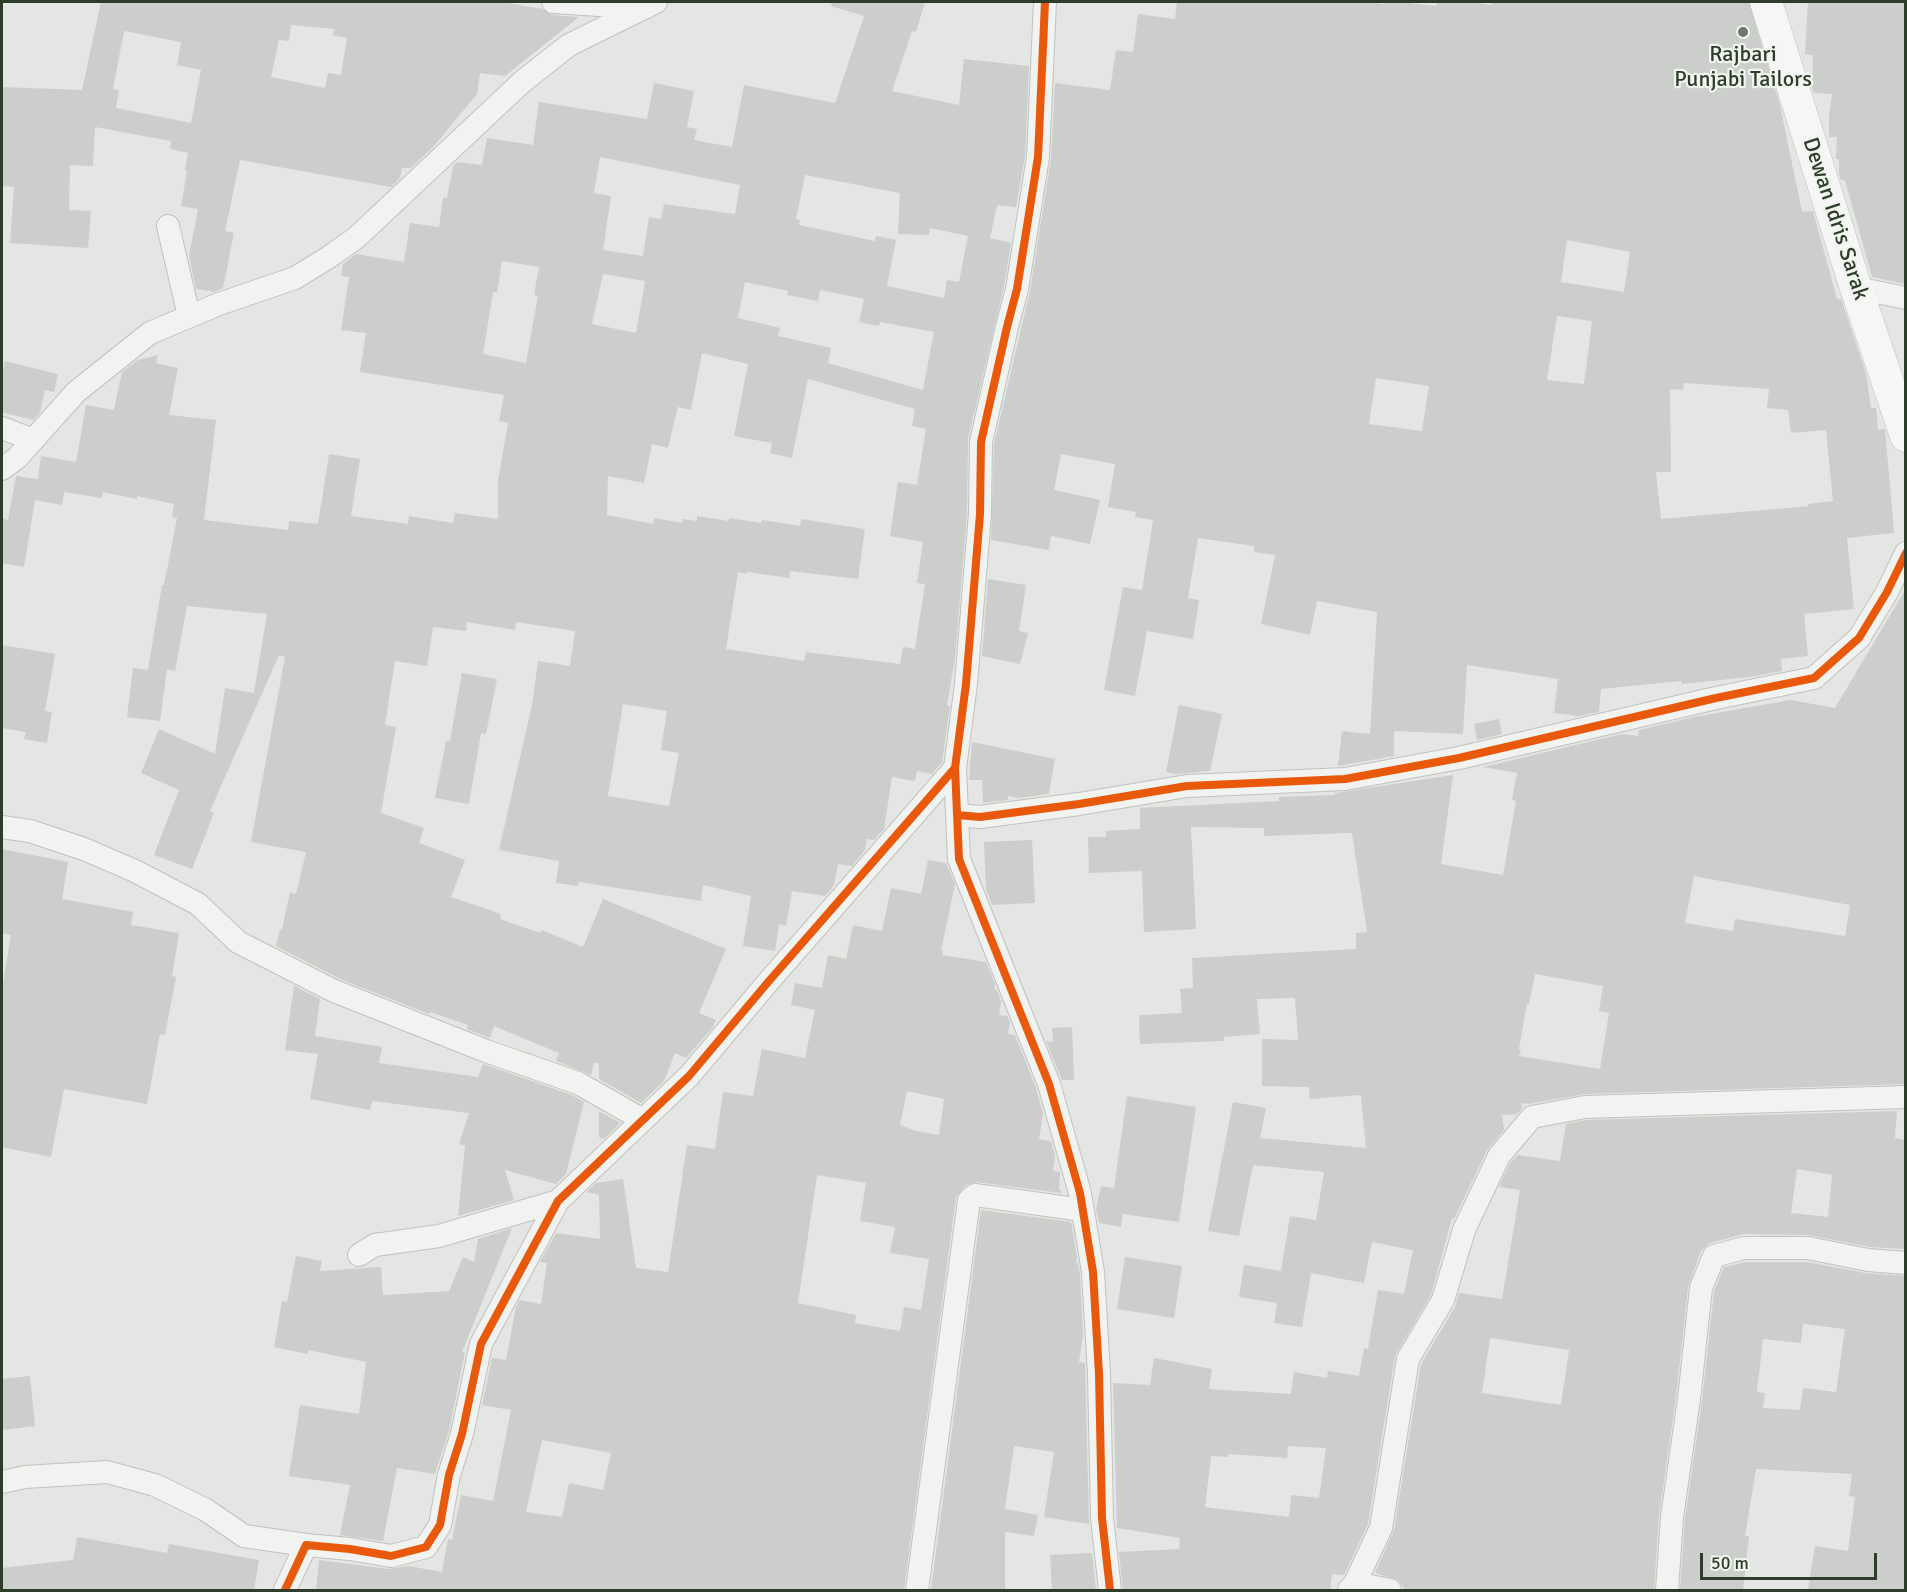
<!DOCTYPE html>
<style>
body{margin:0}
#map{position:relative;width:1907px;height:1592px;overflow:hidden;background:#e3e6e2;font-family:Signika,sans-serif}
canvas{display:block}
.frame{position:absolute;inset:0;border:3px solid #2d3d2a;pointer-events:none}
.scale{position:absolute;left:1700px;top:1553px;width:177px;height:27px;box-sizing:border-box;border:3px solid #2d3d2a;border-top:0;padding-left:8px;font-size:18px;line-height:21px;white-space:nowrap;color:#2d3d2a;-webkit-text-stroke:4px #f1f5ef;paint-order:stroke}
</style>
<div id="map">
<canvas width="1907" height="1592"></canvas>
<div class="frame"></div>
<div class="scale">50 m</div>
</div>
<script>
const ctx = document.querySelector('canvas').getContext('2d');
ctx.lineJoin = 'round';
function fill(path, color) { ctx.fillStyle = color; ctx.fill(path, 'evenodd'); }
const toPath = rows => new Path2D(rows.map(r => 'M' + r).join(''));
function stroke(path, color, width, dash) { ctx.strokeStyle = color; ctx.lineWidth = width; ctx.lineCap = dash ? 'butt' : 'round'; ctx.setLineDash(dash || []); ctx.stroke(path); }
function label(font, color, halo, rows, align = 'center') {
  ctx.font = font + ' Signika,sans-serif'; ctx.lineWidth = 4.5; ctx.setLineDash([]); ctx.textBaseline = 'middle'; ctx.strokeStyle = halo; ctx.fillStyle = color; for (const [text, x, y, turn = 0] of rows) {
    ctx.save(); ctx.translate(x, y); ctx.rotate((+turn || 0) * Math.PI / 180); ctx.textAlign = isNaN(turn) ? turn : align; if (halo) ctx.strokeText(text, 0, 0); ctx.fillText(text, 0, 0); ctx.restore();
  }
}
const building = toPath([
 [101,2,502,2,542,9,552,15,579,17,505,76,480,73,477,94,434,146,411,168,402,168,400,178,391,187,240,160,225,231,234,233,223,288,214,292,196,289,189,256,198,209,181,206,187,171,185,170,188,153,170,149,171,141,95,127,93,166,70,165,69,210,91,211,88,248,10,243,14,187,2,186,2,87,82,90],
 [291,25,334,29,333,35,347,38,341,75,328,73,325,88,271,77,279,40,289,41],
 [124,31,181,42,177,65,201,70,191,123,116,108,119,90,113,89],
 [832,2,925,2,916,32,912,31,892,91,959,105,964,59,1029,66,1025,156,1016,207,997,205,990,238,1011,243,1004,286,968,439,967,513,955,658,947,705,950,706,942,762,932,774,917,771,915,781,892,777,884,829,874,840,867,839,865,850,852,866,838,864,834,885,825,896,792,891,786,926,779,924,775,951,743,946,751,896,703,885,701,901,579,882,578,886,556,883,559,861,499,850,532,705,538,661,570,666,575,631,516,622,515,630,467,622,466,631,433,627,427,666,395,661,385,725,396,727,381,813,424,828,419,843,465,860,451,897,501,914,500,919,540,933,542,930,583,947,603,899,726,949,699,1013,716,1020,713,1027,686,1058,675,1053,664,1081,641,1103,599,1079,599,1063,594,1063,591,1075,556,1061,559,1053,494,1026,490,1038,467,1029,468,1025,430,1012,429,1014,340,979,276,946,280,929,282,930,290,892,296,894,306,852,251,842,285,657,279,655,210,811,214,813,192,869,154,855,179,790,141,773,159,729,215,754,225,688,254,693,267,614,187,606,175,671,167,669,160,721,127,717,133,668,148,670,162,585,164,585,177,518,172,517,174,504,137,496,137,499,103,492,102,498,64,492,62,505,35,500,24,567,2,563,2,518,8,520,16,476,38,479,41,456,76,462,86,405,114,410,122,372,138,360,158,355,156,363,178,368,169,415,216,420,204,520,288,530,289,521,318,524,329,454,360,459,351,516,408,524,409,516,453,523,455,513,498,519,498,481,508,423,499,421,504,395,360,372,366,333,341,330,349,277,341,276,343,264,356,254,404,262,410,223,439,227,443,198,447,198,453,166,457,162,482,165,487,138,533,145,539,102,647,119,654,83,694,91,687,127,697,129,694,140,732,147,744,85,835,103,864,16,831,6],
 [600,157,740,185,735,214,664,204,661,219,649,217,643,256,603,250,611,196,594,193],
 [805,175,900,193,898,234,929,235,930,228,968,236,959,282,947,280,944,298,887,286,896,240,876,236,875,241,799,225,800,220,796,219],
 [502,261,539,267,534,295,538,296,526,363,483,354,493,292,497,293],
 [603,274,645,281,636,333,592,324],
 [745,282,788,291,787,295,818,301,820,290,864,299,859,322,879,326,880,322,934,332,923,390,828,363,831,348,778,336,780,328,738,318],
 [702,353,748,364,734,436,772,443,770,453,792,458,808,379,915,409,912,426,926,429,917,485,898,482,890,536,923,542,917,583,925,584,915,649,903,647,900,664,806,652,804,661,726,649,738,572,747,574,747,572,789,578,790,571,858,579,865,529,801,519,800,526,762,520,761,523,729,518,729,521,697,516,697,521,683,519,682,523,654,518,653,524,607,515,608,476,644,483,652,444,668,448,678,407,691,410],
 [623,704,667,711,661,750,679,753,669,806,608,796],
 [1177,2,1366,2,1384,4,1384,2,1399,2,1436,6,1437,2,1473,2,1491,5,1492,2,1749,2,1780,105,1802,212,1813,211,1837,299,1841,299,1866,373,1871,408,1876,408,1878,430,1885,429,1894,533,1847,538,1854,609,1804,614,1808,656,1781,659,1782,671,1750,677,1682,684,1681,681,1601,689,1599,712,1579,716,1554,713,1558,679,1467,665,1463,734,1394,731,1394,756,1338,766,1342,731,1370,734,1377,612,1317,601,1310,635,1261,624,1275,555,1254,552,1254,546,1198,538,1188,598,1199,600,1193,639,1147,631,1135,696,1104,690,1123,587,1142,590,1153,520,1135,517,1136,512,1108,507,1115,464,1061,454,1054,490,1100,500,1090,544,1051,536,1049,550,991,540,994,444,1030,291,1051,159,1055,83,1110,90,1116,50,1133,52,1138,14,1175,19],
 [1567,240,1630,252,1624,292,1561,282],
 [1557,316,1592,321,1584,384,1547,380],
 [1376,378,1429,386,1422,431,1369,424],
 [1684,383,1769,389,1767,408,1788,410,1791,433,1826,430,1833,501,1808,504,1809,506,1661,519,1656,472,1671,472,1670,389,1683,390],
 [1808,2,1905,2,1905,284,1872,277,1845,180,1841,180,1839,174,1839,159,1836,159,1837,137,1829,137,1829,116,1832,94,1814,93,1812,88,1813,55,1805,54],
 [5,361,58,374,54,392,45,390,40,412,33,420,2,412,2,377],
 [988,579,1026,585,1019,631,1028,633,1020,664,982,656],
 [1905,590,1905,1084,1585,1094,1528,1104,1521,1103,1522,1108,1517,1114,1502,1115,1504,1130,1487,1150,1454,1219,1452,1218,1431,1295,1395,1356,1368,1524,1344,1575,1332,1574,1330,1590,1123,1590,1119,1552,1179,1549,1180,1538,1117,1528,1113,1383,1150,1385,1154,1358,1212,1369,1209,1389,1291,1394,1294,1372,1327,1378,1328,1371,1359,1376,1364,1348,1368,1349,1378,1290,1404,1294,1413,1250,1372,1242,1364,1283,1311,1273,1302,1327,1274,1323,1277,1303,1239,1297,1244,1265,1281,1271,1290,1216,1316,1220,1324,1172,1253,1165,1239,1236,1208,1231,1233,1102,1266,1108,1260,1138,1366,1148,1361,1096,1360,1095,1310,1099,1309,1087,1262,1086,1262,1039,1298,1040,1295,998,1257,999,1260,1034,1224,1037,1224,1041,1140,1044,1139,1015,1182,1013,1180,989,1193,988,1192,958,1356,949,1356,933,1367,932,1352,833,1264,836,1264,828,1191,827,1196,929,1144,932,1142,871,1089,873,1088,837,1106,837,1106,831,1140,829,1140,808,1279,801,1279,797,1335,795,1335,793,1453,775,1441,864,1503,875,1516,801,1512,800,1517,773,1483,767,1622,734,1638,736,1639,730,1694,717,1790,700,1835,708],
 [1694,876,1850,905,1845,936,1735,919,1733,931,1685,923],
 [1535,974,1603,986,1599,1011,1609,1013,1600,1069,1519,1056,1521,1050,1519,1049,1527,1004,1529,1004],
 [1288,1446,1326,1448,1319,1498,1291,1495,1289,1517,1205,1507,1211,1456,1228,1457,1228,1454,1287,1458],
 [2,645,55,654,45,711,52,712,47,743,24,739,26,732,2,728],
 [462,673,497,679,486,734,481,733,469,804,435,798,446,741,450,741],
 [1179,705,1222,714,1210,771,1176,774,1166,772],
 [1499,719,1502,734,1477,740,1474,724],
 [972,742,1055,759,1049,794,1019,798,1008,796,1008,800,983,803,982,780,969,780],
 [1032,840,1035,903,992,905,986,890,984,842],
 [2,849,68,862,62,899,133,912,131,925,179,933,172,976,176,977,165,1035,160,1034,147,1104,64,1089,51,1157,2,1147,2,990,11,935,2,933],
 [928,860,946,863,955,884,941,951,943,951,942,955,986,962,995,984,994,989,997,990,1001,1001,999,1015,1007,1016,1010,1023,1008,1034,1015,1035,1036,1088,1043,1114,1039,1139,1051,1141,1055,1156,1053,1171,1060,1172,1059,1190,1061,1190,1061,1193,976,1182,966,1185,956,1197,904,1590,316,1590,319,1560,389,1569,408,1566,442,1572,448,1539,452,1540,461,1495,493,1501,511,1410,482,1405,492,1358,506,1360,516,1307,520,1300,541,1304,547,1263,540,1262,556,1233,600,1239,599,1195,587,1192,596,1183,623,1179,636,1268,668,1272,687,1145,715,1149,723,1092,753,1096,762,1049,805,1058,815,1010,791,1005,795,983,822,988,828,955,846,959,853,925,882,931,891,888,921,894],
 [907,1091,944,1099,939,1135,916,1131,900,1125],
 [817,1175,866,1183,860,1221,895,1227,890,1253,929,1259,921,1310,904,1307,900,1331,855,1323,856,1315,798,1303],
 [542,1440,611,1453,603,1490,569,1483,562,1517,526,1512],
 [294,986,320,999,315,1036,382,1047,379,1063,478,1077,483,1064,572,1095,584,1102,566,1174,556,1184,505,1170,514,1200,458,1216,465,1146,459,1144,469,1113,372,1101,370,1110,310,1099,318,1054,285,1050],
 [1072,1027,1074,1080,1062,1080,1046,1041,1053,1042,1052,1028],
 [1127,1096,1196,1107,1179,1222,1123,1214,1121,1227,1099,1223,1096,1210,1101,1186,1114,1188],
 [599,1111,620,1123,604,1139,599,1137],
 [1897,1111,1895,1138,1905,1140,1905,1249,1870,1247,1808,1235,1744,1234,1710,1243,1701,1251,1688,1287,1676,1397,1659,1515,1654,1590,1404,1590,1404,1588,1398,1580,1375,1573,1394,1530,1421,1364,1455,1307,1459,1293,1502,1299,1520,1190,1499,1187,1510,1163,1518,1155,1560,1161,1566,1124,1586,1120],
 [1797,1169,1832,1175,1828,1217,1791,1213],
 [1490,1338,1569,1350,1561,1405,1482,1393],
 [981,1210,1071,1222,1077,1257,1076,1263,1078,1263,1080,1274,1083,1336,1079,1362,1085,1363,1089,1524,1044,1517,1054,1452,1014,1446,1005,1509,1038,1515,1034,1536,1005,1532,1005,1590,931,1590],
 [512,1228,462,1352,465,1352,449,1431,435,1474,397,1468,383,1541,340,1535,350,1485,289,1476,300,1405,359,1414,366,1362,308,1350,308,1354,274,1347,282,1301,287,1302,296,1256,322,1261,320,1271,381,1267,383,1295,449,1291,463,1257,474,1262,478,1239],
 [1125,1257,1182,1266,1174,1318,1117,1309],
 [1746,1262,1807,1262,1865,1273,1905,1276,1905,1590,1808,1590,1815,1546,1848,1551,1855,1497,1849,1496,1852,1474,1756,1469,1745,1536,1749,1536,1743,1590,1680,1590,1685,1518,1702,1401,1714,1291,1724,1267],
 [1803,1324,1845,1329,1836,1392,1803,1388,1800,1410,1763,1408,1765,1393,1757,1392,1763,1339,1801,1343],
 [30,1376,35,1426,2,1430,2,1379],
 [77,1537,167,1553,169,1544,259,1560,254,1590,2,1590,2,1568,73,1560],
 [1092,1553,1096,1590,1052,1590,1050,1555]
]);
const minor = toPath([
 [553,2,645,8],
 [1045,2,1038,157,1017,289,1007,327,981,442,980,514,966,684,955,768,959,859,1049,1084,1080,1193,1093,1272,1099,1374,1102,1518,1110,1590],
 [168,226,189,316],
 [1856,288,1906,298],
 [2,428,33,440],
 [2,469,17,458,76,392,150,333,219,304,295,278,329,257,356,238,522,82,569,45,656,2],
 [957,815,980,817,1079,804,1187,786,1345,779,1459,758,1716,698,1814,678,1859,638,1887,592,1906,553],
 [2,827,30,831,84,849,135,871,198,904,238,942,334,991,486,1051,578,1083,643,1120],
 [359,1255,375,1245,439,1236,558,1201],
 [2,1482,25,1477,107,1472,155,1485,206,1510,244,1536,306,1545],
 [1355,1583,1390,1590],
 [285,1590,306,1545,350,1549,391,1556,426,1547,440,1525,449,1475,462,1434,481,1344,558,1201,689,1076,769,981,955,768],
 [917,1590,969,1200,975,1195,1083,1210],
 [1349,1590,1355,1583,1381,1528,1408,1359,1443,1300,1464,1230,1499,1156,1532,1117,1585,1107,1906,1097],
 [1667,1590,1672,1517,1689,1399,1701,1288,1714,1256,1744,1248,1808,1248,1868,1260,1906,1263]
]);
const secondary = toPath([
 [1766,2,1856,288,1906,436]
]);
const cycleway = toPath([
 [1045,2,1038,157,1017,289,1007,327,981,442,980,514,966,684,955,768,959,859,1049,1084,1080,1193,1093,1272,1099,1374,1102,1518,1110,1590],
 [957,815,980,817,1079,804,1187,786,1345,779,1459,758,1716,698,1814,678,1859,638,1887,592,1906,553],
 [285,1590,306,1545,350,1549,391,1556,426,1547,440,1525,449,1475,462,1434,481,1344,558,1201,689,1076,769,981,955,768]
]);
const markers = [
 [1743,32,6,"#6d786a"]
];
const poiNames = [
 ["Rajbari",1743,55],
 ["Punjabi Tailors",1743,80]
];
const streetNames = [
 ["Dewan Idris Sarak",1835,219,72]
];
fill(building, '#cbceca');
stroke(minor, '#bfc2be', 24);
stroke(secondary, '#bfc2be', 33);
stroke(minor, '#f1f3f0', 22);
stroke(secondary, '#f5f6f5', 32);
stroke(cycleway, '#e8590c', 8);
for (const [x, y, r, color] of markers) { const dot = new Path2D(); dot.arc(x, y, r, 0, 2 * Math.PI); ctx.fillStyle = color; ctx.fill(dot); stroke(dot, '#f1f5ef', 2); }
label('22px', '#2d3d2a', '#f1f5ef', poiNames);
label('22px', '#2d3d2a', '#f1f5ef', streetNames);
</script>
